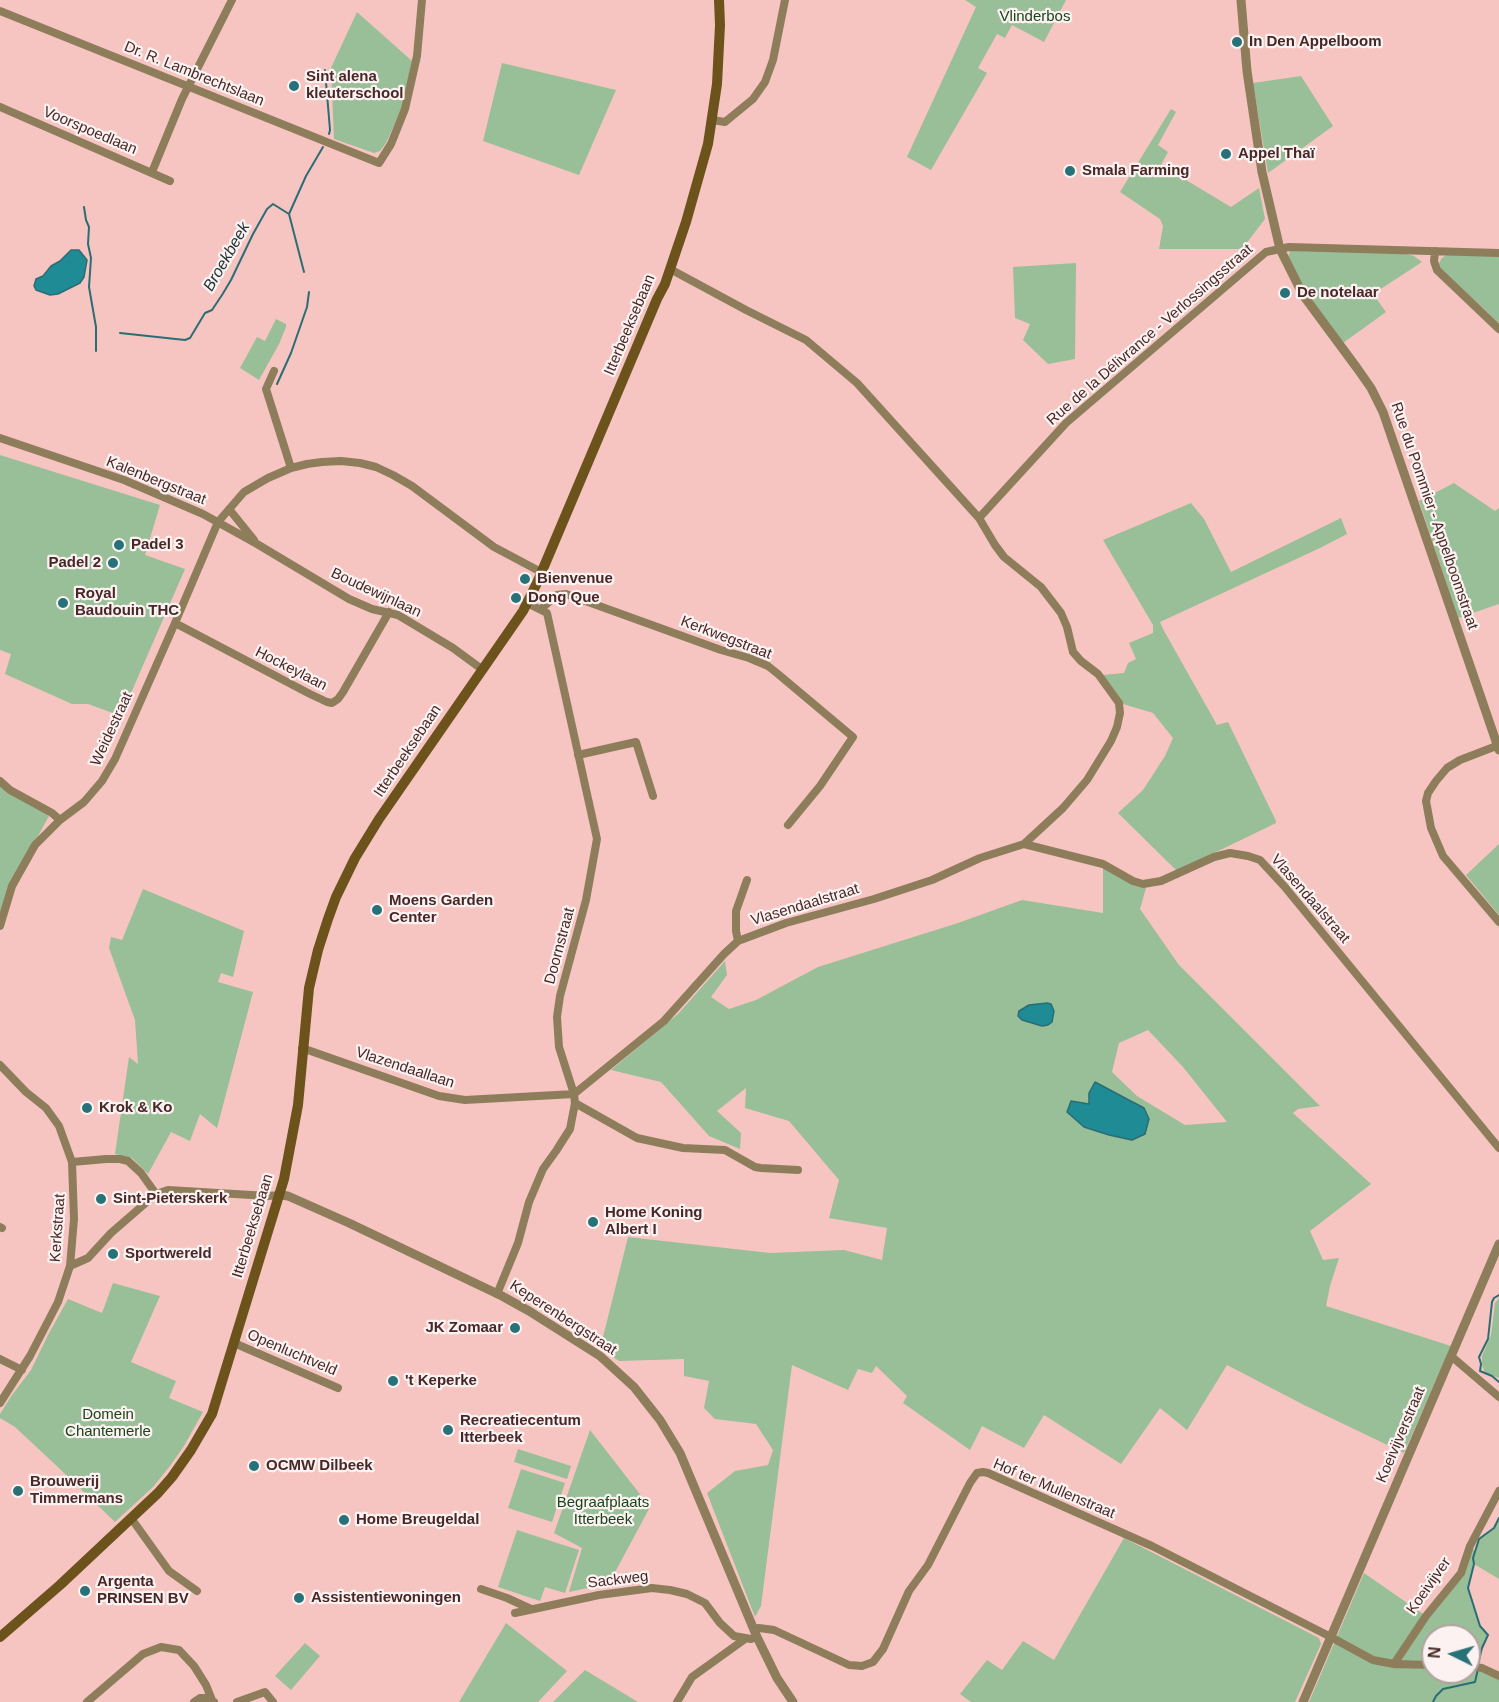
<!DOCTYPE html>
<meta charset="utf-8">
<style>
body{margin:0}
#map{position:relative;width:1499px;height:1702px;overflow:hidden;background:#f7c5c1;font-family:Helvetica,sans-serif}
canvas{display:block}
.north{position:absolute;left:1421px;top:1624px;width:60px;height:60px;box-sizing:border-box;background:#fbf2f1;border:2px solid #b3a1a0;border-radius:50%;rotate:275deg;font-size:16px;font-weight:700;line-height:24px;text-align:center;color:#482826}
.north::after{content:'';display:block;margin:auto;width:21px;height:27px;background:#277178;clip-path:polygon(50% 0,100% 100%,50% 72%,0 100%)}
</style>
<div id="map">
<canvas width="1499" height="1702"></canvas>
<div class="north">N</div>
</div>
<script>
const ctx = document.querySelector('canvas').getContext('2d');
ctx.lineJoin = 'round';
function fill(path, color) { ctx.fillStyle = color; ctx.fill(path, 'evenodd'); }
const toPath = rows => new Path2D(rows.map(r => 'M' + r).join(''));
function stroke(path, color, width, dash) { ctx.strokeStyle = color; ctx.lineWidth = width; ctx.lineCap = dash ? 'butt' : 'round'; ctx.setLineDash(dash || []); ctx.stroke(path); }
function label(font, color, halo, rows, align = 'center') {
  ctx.font = font + ' Helvetica,sans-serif'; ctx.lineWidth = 4.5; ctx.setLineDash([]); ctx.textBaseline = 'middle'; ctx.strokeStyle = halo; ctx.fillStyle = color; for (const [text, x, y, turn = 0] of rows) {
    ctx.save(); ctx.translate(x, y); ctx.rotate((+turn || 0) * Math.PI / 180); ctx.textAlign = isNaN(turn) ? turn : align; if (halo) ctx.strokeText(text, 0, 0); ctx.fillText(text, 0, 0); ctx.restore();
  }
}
const green = toPath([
 [965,0,1066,0,1044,42,1012,25,1005,38,997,34,978,68,987,73,931,170,907,157,976,7],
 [357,12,412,61,402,107,396,121,386,143,380,151,374,153,334,139,331,68],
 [502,63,616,90,579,175,483,141],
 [1301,76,1333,126,1268,173,1253,83],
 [1171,109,1176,112,1158,145,1168,152,1161,165,1231,207,1259,188,1265,219,1242,249,1159,249,1163,226,1160,219,1120,192],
 [1295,250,1398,252,1414,256,1422,262,1373,294,1386,312,1343,343,1308,295,1289,261,1288,257,1290,251],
 [1446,255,1499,256,1499,323,1440,268,1439,264,1441,259],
 [1076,263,1075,359,1048,364,1023,340,1030,324,1015,318,1013,267],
 [276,319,286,324,286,327,279,344,259,380,240,368,257,337,265,341],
 [0,455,160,505,145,555,185,569,121,716,88,704,72,704,5,674,11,654,0,650],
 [1454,483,1495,511,1499,508,1499,604,1458,618,1419,501],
 [1191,503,1204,519,1231,572,1341,518,1347,534,1320,548,1160,622,1163,629,1217,725,1228,722,1276,821,1276,823,1177,871,1118,813,1143,790,1165,756,1173,738,1153,713,1123,704,1115,691,1102,675,1124,673,1128,663,1136,659,1129,643,1153,633,1153,625,1103,540],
 [0,785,49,816,9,889,0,915],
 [1499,844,1499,915,1466,875],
 [1103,864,1143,884,1146,888,1140,909,1179,965,1320,1106,1298,1109,1293,1113,1371,1184,1310,1231,1323,1260,1339,1258,1330,1286,1326,1306,1451,1346,1404,1453,1306,1406,1227,1365,1187,1430,1160,1408,1121,1464,1044,1415,1024,1448,982,1426,970,1450,903,1403,907,1396,876,1366,872,1373,858,1369,848,1390,792,1365,761,1606,755,1617,707,1493,735,1471,768,1465,773,1450,756,1424,715,1419,704,1408,709,1381,684,1376,684,1359,619,1361,600,1349,628,1237,770,1253,844,1250,882,1260,887,1228,829,1218,839,1180,789,1121,745,1108,746,1088,717,1111,741,1133,740,1149,709,1136,661,1082,611,1070,678,1014,725,961,727,975,711,997,729,1009,756,1000,818,967,958,923,1022,900,1103,913],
 [1148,1030,1183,1067,1227,1122,1185,1125,1137,1096,1112,1072,1119,1043],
 [1095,1082,1133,1101,1067,1112,1089,1104],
 [143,889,244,931,233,977,221,973,218,982,253,992,217,1128,200,1114,190,1141,171,1132,148,1174,132,1158,115,1154,129,1057,138,1064,135,1020,109,948,111,937,122,940],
 [113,1283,160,1296,131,1362,176,1381,169,1398,203,1412,184,1446,170,1466,153,1487,115,1522,61,1470,15,1427,0,1418,0,1414,12,1395,31,1370,48,1335,68,1299,102,1313],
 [1499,1298,1499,1378,1485,1373,1482,1365,1482,1356,1491,1335,1495,1303],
 [590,1430,650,1507,613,1576,620,1581,569,1592,582,1548,554,1533],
 [518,1449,571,1466,567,1479,514,1462],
 [521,1469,565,1483,552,1522,508,1508],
 [1499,1518,1499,1579,1474,1564,1468,1588,1480,1626,1488,1635,1482,1648,1478,1664,1499,1680,1499,1702,1309,1702,1364,1573,1426,1616,1448,1588,1472,1549,1475,1551,1479,1539,1494,1528],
 [1433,1636,1469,1636,1469,1672,1433,1672],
 [517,1530,579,1550,565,1593,545,1587,540,1601,498,1587],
 [1124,1538,1319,1638,1321,1644,1295,1702,971,1702,960,1694,987,1660,1002,1670,1023,1641,1054,1660],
 [506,1623,567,1671,538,1702,459,1702],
 [305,1643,320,1656,291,1690,275,1676],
 [585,1670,638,1702,553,1702]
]);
const water = toPath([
 [71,250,79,250,87,260,84,277,80,283,58,294,50,295,36,290,34,286,36,279,43,276,51,266,60,261,71,250],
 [1047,1003,1051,1004,1054,1011,1052,1022,1048,1025,1042,1026,1022,1020,1018,1016,1019,1011,1029,1005,1047,1003],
 [1095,1082,1144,1108,1149,1119,1145,1134,1132,1140,1109,1135,1084,1127,1067,1112,1071,1101,1089,1104,1089,1093,1095,1082]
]);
const stream = toPath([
 [325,70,330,130,329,134],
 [84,207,86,220,89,227,88,244,91,258,89,287,96,327,96,351],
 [304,272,289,214,306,176,323,147],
 [120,333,185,340,190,338,205,313,212,310,222,295,231,280,253,234,267,209,273,204,289,214],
 [277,384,291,353,307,307,309,292],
 [1499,1295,1494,1298,1492,1302,1488,1339,1479,1357,1481,1364,1480,1371,1492,1376,1499,1382],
 [1478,1664,1482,1648,1488,1635,1480,1626,1468,1588,1474,1564,1473,1558,1479,1539,1494,1528,1499,1518],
 [1433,1702,1436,1696,1443,1689,1475,1682,1478,1669]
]);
const minor = toPath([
 [0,11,379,163,391,144,405,109,417,56,422,0],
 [0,107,170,181],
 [712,120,725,122,753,99,765,82,773,60,785,0],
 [152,172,182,99,232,0],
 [1435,251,1434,261,1437,270,1499,329],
 [274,371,266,389,291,468],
 [0,438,124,480,203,514,257,544,349,599,372,609,398,615,453,648,483,670],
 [229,509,254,540],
 [979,518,1066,423,1266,252,1289,247,1499,253],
 [541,609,557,595,566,594,721,650,749,658,768,666,778,674,853,737,820,786,788,825],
 [175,623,310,694,327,702,332,703,338,699,343,692,389,612],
 [1499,745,1460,760,1447,768,1436,781,1428,793,1426,801,1431,828,1443,856,1499,922],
 [578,755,636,742,653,796],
 [0,781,10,790,52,813,60,820],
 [1024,844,1103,864,1133,881,1143,884,1161,881,1214,857,1230,853,1248,856,1260,860,1284,886,1499,1148],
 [0,926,12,886,35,845,60,820,84,802,102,781,115,759,175,623,218,522,244,492,268,478,291,468,307,464,322,462,341,461,360,463,376,467,393,475,412,486,494,547,541,572],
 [738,941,736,931,736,911,747,880],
 [302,1048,439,1096,465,1100,574,1094,664,1021,724,954,738,941,786,923,874,899,932,880,980,858,1024,844,1063,808,1087,780,1111,741,1117,727,1120,713,1119,703,1098,674,1081,661,1073,652,1067,627,1061,613,1041,587,1004,557,995,545,979,518,857,383,806,340,746,310,670,269],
 [0,1065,26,1092,46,1108,59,1126,72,1162,74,1219,70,1266,58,1302,30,1356,0,1403],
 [575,1103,637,1138,683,1148,725,1150,755,1167,761,1168,798,1170],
 [72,1162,106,1159,120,1159,128,1161,141,1173,156,1194],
 [0,1227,2,1228],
 [70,1266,88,1258,111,1233,156,1194,168,1190,268,1196,280,1195],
 [497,1294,518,1243,529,1202,543,1169,556,1151,570,1129,575,1103,574,1094,559,1047,557,1017,560,996,586,900,597,839,547,613,527,603],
 [234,1343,338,1388],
 [1451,1356,1499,1397],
 [0,1359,22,1370],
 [131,1518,169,1571,197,1591],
 [481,1589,507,1598,531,1609],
 [515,1613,599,1595,652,1588,670,1590,687,1594,705,1603,720,1623,734,1636,751,1639,757,1637],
 [754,1629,759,1628,774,1630,849,1665,862,1666,873,1662,883,1649,909,1591,928,1565,970,1483,977,1473,983,1472,988,1473,1152,1546,1327,1635,1373,1660,1394,1664,1433,1665],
 [1394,1664,1426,1616,1461,1573,1470,1546,1499,1491],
 [1469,1666,1482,1668,1499,1676],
 [87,1702,143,1654,161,1647,179,1650,194,1666,206,1685,212,1700],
 [194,1702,200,1698,205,1698,214,1702],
 [237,1702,265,1692,273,1702],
 [677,1702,692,1677,745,1639]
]);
const tertiary = toPath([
 [1241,0,1247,71,1262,172,1280,249,1303,295,1357,368,1371,388,1383,412,1499,750],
 [280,1195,288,1196,349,1223,502,1296,529,1311,600,1356,634,1387,660,1420,680,1453,757,1637,777,1678,793,1702],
 [1303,1702,1499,1244]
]);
const secondary = toPath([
 [0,1637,60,1585,158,1493,172,1477,191,1450,212,1414,284,1179,298,1105,309,988,318,950,328,919,336,897,355,858,379,819,523,611,537,583,657,299,665,284,686,222,708,144,717,84,720,25,719,0]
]);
const markers = [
 [1237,42,6,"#277178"],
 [294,86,6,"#277178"],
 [1226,154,6,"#277178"],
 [1070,171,6,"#277178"],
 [1285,293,6,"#277178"],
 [119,545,6,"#277178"],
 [113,563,6,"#277178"],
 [525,579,6,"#277178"],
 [516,598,6,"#277178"],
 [63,603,6,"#277178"],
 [377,910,6,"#277178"],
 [87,1108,6,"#277178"],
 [101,1199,6,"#277178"],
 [593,1222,6,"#277178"],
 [113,1254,6,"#277178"],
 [515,1328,6,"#277178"],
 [393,1381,6,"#277178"],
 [448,1430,6,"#277178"],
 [254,1466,6,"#277178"],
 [18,1491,6,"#277178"],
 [344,1520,6,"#277178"],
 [85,1591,6,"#277178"],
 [299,1598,6,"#277178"]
];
const parkNames = [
 ["Vlinderbos",1035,17],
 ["Domein",108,1415],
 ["Chantemerle",108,1432],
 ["Begraafplaats",603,1503],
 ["Itterbeek",603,1520]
];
const poiNames = [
 ["In Den Appelboom",1249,42],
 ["Sint alena",306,77],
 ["kleuterschool",306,94],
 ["Appel Thaï",1238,154],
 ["Smala Farming",1082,171],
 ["De notelaar",1297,293],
 ["Padel 3",131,545],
 ["Padel 2",101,563,"right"],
 ["Bienvenue",537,579],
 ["Royal",75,594],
 ["Baudouin THC",75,611],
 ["Dong Que",528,598],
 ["Moens Garden",389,901],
 ["Center",389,918],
 ["Krok & Ko",99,1108],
 ["Sint-Pieterskerk",113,1199],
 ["Home Koning",605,1213],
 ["Albert I",605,1230],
 ["Sportwereld",125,1254],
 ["JK Zomaar",503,1328,"right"],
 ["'t Keperke",405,1381],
 ["Recreatiecentum",460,1421],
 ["Itterbeek",460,1438],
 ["OCMW Dilbeek",266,1466],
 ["Brouwerij",30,1482],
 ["Timmermans",30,1499],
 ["Home Breugeldal",356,1520],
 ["Argenta",97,1582],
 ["PRINSEN BV",97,1599],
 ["Assistentiewoningen",311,1598]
];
const streetNames = [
 ["Dr. R. Lambrechtslaan",194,74,22],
 ["Voorspoedlaan",90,131,23],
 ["Itterbeeksebaan",630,325,-67],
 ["Rue de la Délivrance - Verlossingsstraat",1150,335,-41],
 ["Kalenbergstraat",156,481,22],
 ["Rue du Pommier - Appelboomstraat",1434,516,71],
 ["Boudewijnlaan",376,593,25],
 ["Kerkwegstraat",726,638,21],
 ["Hockeylaan",291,669,27],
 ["Weidestraat",112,729,-65],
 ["Itterbeeksebaan",408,751,-56],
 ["Vlasendaalstraat",1310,899,49],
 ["Vlasendaalstraat",805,905,-17],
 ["Doornstraat",560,946,-75],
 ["Vlazendaallaan",405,1068,18],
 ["Itterbeeksebaan",253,1226,-73],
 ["Kerkstraat",58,1228,-86],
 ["Keperenbergstraat",563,1318,33],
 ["Openluchtveld",292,1353,23],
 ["Koeivijverstraat",1401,1435,-67],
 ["Hof ter Mullenstraat",1054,1489,23],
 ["Sackweg",618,1580,-7],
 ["Koeivijver",1429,1586,-55]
];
const waterNames = [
 ["Broekbeek",227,257,-60]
];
fill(green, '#98bf97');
fill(water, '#1e8b95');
stroke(water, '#2b6d74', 1.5);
stroke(stream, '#2b6d74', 2);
stroke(minor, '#8e7d5b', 8);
stroke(tertiary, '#8e7d5b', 9);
stroke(secondary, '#6c531c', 10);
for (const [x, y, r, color] of markers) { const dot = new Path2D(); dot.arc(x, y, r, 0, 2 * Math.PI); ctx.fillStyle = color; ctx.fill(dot); stroke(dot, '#fbf2f1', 2); }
label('15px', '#184519', '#fbf2f1', parkNames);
label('bold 15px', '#482826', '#fbf2f1', poiNames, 'left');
label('15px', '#482826', '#fbf2f1', streetNames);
label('italic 16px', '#1d3436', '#fbf2f1', waterNames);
</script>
